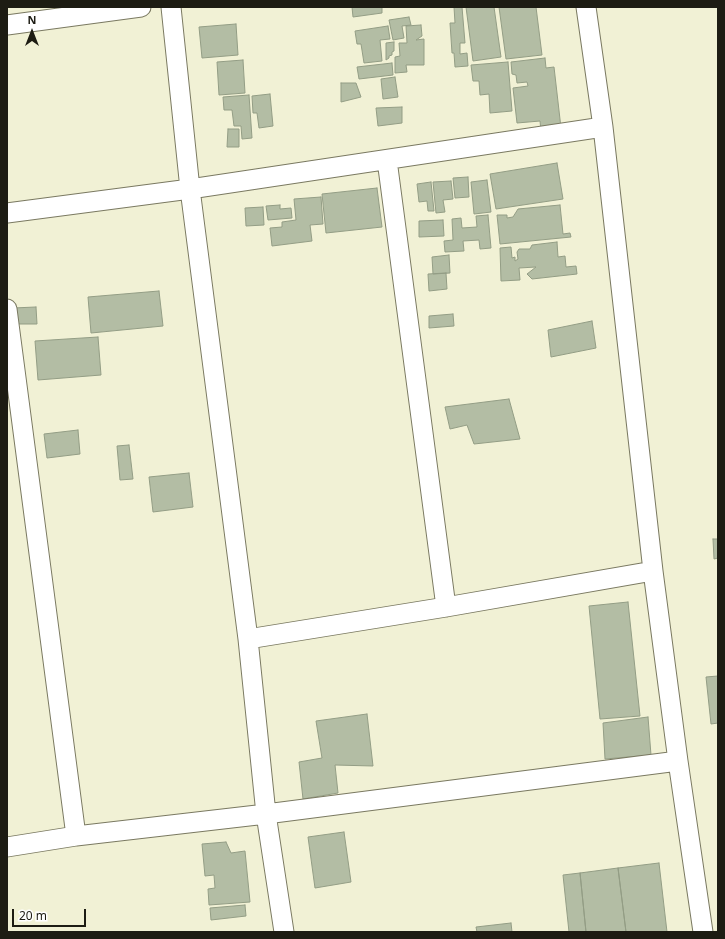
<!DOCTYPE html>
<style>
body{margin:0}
#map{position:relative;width:725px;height:939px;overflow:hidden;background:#f1f1d5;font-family:"Noto Sans",sans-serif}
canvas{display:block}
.frame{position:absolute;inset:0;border:8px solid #1d1c13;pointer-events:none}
.north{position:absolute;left:12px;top:12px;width:40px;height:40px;-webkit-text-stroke:3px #fff;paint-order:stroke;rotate:0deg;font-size:11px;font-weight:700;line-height:16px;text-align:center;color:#1d1c13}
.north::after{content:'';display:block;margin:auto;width:14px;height:18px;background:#1d1c13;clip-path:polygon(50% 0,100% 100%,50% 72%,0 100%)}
.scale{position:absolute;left:12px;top:909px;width:74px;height:18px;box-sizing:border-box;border:2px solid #1d1c13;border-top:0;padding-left:5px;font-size:12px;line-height:14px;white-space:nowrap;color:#1d1c13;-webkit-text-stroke:3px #fff;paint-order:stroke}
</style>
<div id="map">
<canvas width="725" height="939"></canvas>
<div class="frame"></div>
<div class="north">N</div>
<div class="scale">20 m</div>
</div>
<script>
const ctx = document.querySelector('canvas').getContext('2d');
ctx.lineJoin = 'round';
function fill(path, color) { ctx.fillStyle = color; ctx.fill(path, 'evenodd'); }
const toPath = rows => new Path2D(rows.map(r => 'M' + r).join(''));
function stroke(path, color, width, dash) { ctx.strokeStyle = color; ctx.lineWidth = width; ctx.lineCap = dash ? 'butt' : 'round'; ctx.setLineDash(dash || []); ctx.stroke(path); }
const building = toPath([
 [352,7,382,7,382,13,353,17,352,7],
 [454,7,462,7,465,43,460,43,460,54,467,53,468,66,455,67,454,53,452,53,450,23,455,23,454,7],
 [466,7,494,7,501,57,473,61,466,7],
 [499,7,536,7,542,55,506,59,499,7],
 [409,17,411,25,402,26,404,38,393,40,389,20,409,17],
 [236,24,238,55,202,58,199,27,236,24],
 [421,25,422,36,416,40,424,39,424,65,406,65,407,72,395,73,395,57,400,56,399,43,407,43,406,26,421,25],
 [388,26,390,39,380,40,382,61,364,63,361,44,357,44,355,31,388,26],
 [394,42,394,51,392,52,392,55,389,56,389,58,386,60,386,43,394,42],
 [545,58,546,68,554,67,561,128,541,131,540,121,517,123,513,88,528,86,527,82,517,83,516,75,512,74,511,62,545,58],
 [243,60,245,93,219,95,217,62,243,60],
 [508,62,512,111,490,113,489,94,480,95,479,81,473,81,471,65,508,62],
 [392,63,393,75,359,79,357,67,392,63],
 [395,77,398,97,383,99,381,79,395,77],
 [341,83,356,83,361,97,341,102,341,83],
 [270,94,273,126,259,128,257,113,253,113,252,96,270,94],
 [249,95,252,138,242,139,241,126,234,126,232,110,224,110,223,97,249,95],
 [402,107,402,123,378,126,376,108,402,107],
 [228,129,239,129,239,147,227,147,228,129],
 [557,163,563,199,496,209,490,174,557,163],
 [468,177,469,197,455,198,453,178,468,177],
 [487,180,491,212,474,214,471,182,487,180],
 [451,181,453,199,443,200,445,212,436,213,433,182,451,181],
 [431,182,434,211,428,211,427,201,419,202,417,184,431,182],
 [377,188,382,227,326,233,322,194,377,188],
 [321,197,323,224,310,225,312,241,272,246,270,228,282,227,282,222,296,220,294,199,321,197],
 [280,205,280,209,291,208,292,218,268,220,266,206,280,205],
 [560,205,563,234,570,233,571,237,500,244,497,215,507,215,507,218,513,217,518,209,560,205],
 [263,207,264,225,246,226,245,208,263,207],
 [488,215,491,248,480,249,479,240,463,241,464,251,445,252,444,241,453,240,452,219,461,218,462,228,477,227,476,216,488,215],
 [443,220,444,236,419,237,419,221,443,220],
 [557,242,558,257,565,256,566,267,576,266,577,274,532,279,527,274,536,267,519,268,520,280,501,281,500,248,511,247,512,258,515,257,515,261,518,259,517,252,519,249,530,249,532,245,557,242],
 [449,255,450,273,433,274,432,257,449,255],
 [446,273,447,289,429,291,428,274,446,273],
 [159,291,163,326,91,333,88,297,159,291],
 [36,307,37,324,9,324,13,308,36,307],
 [453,314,454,326,429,328,429,316,453,314],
 [592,321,596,348,551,357,548,330,592,321],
 [98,337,101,375,38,380,35,341,98,337],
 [509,399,520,439,474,444,467,425,450,429,445,407,509,399],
 [78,430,80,454,47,458,44,434,78,430],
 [129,445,133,479,120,480,117,446,129,445],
 [189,473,193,507,153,512,149,477,189,473],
 [713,539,718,539,718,558,714,559,713,539],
 [628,602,640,716,600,719,589,606,628,602],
 [718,676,718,723,711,724,706,677,718,676],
 [367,714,373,766,335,765,338,793,303,799,299,762,322,758,316,721,367,714],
 [648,717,651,755,605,759,603,723,648,717],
 [344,832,351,882,315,888,308,837,344,832],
 [226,842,231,853,245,851,250,902,209,905,208,889,215,888,214,875,205,876,202,844,226,842],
 [659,863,667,932,626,932,618,868,659,863],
 [618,868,626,932,586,932,580,873,618,868],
 [580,873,586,932,569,932,563,875,580,873],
 [245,905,246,916,211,920,210,908,245,905],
 [511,923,512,932,477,932,476,927,511,923]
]);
const minor = toPath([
 [171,7,190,189,248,639,266,814,284,932],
 [586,7,603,127,653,571,678,761,703,932],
 [7,25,141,7],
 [387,160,446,607],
 [7,213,190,189,603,127],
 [7,309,76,836],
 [248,639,446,607,653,571],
 [7,847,76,836,266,814,678,761]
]);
fill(building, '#b3bda4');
stroke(building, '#939d85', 1);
stroke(minor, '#7a7961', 21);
stroke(minor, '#fff', 19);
</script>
